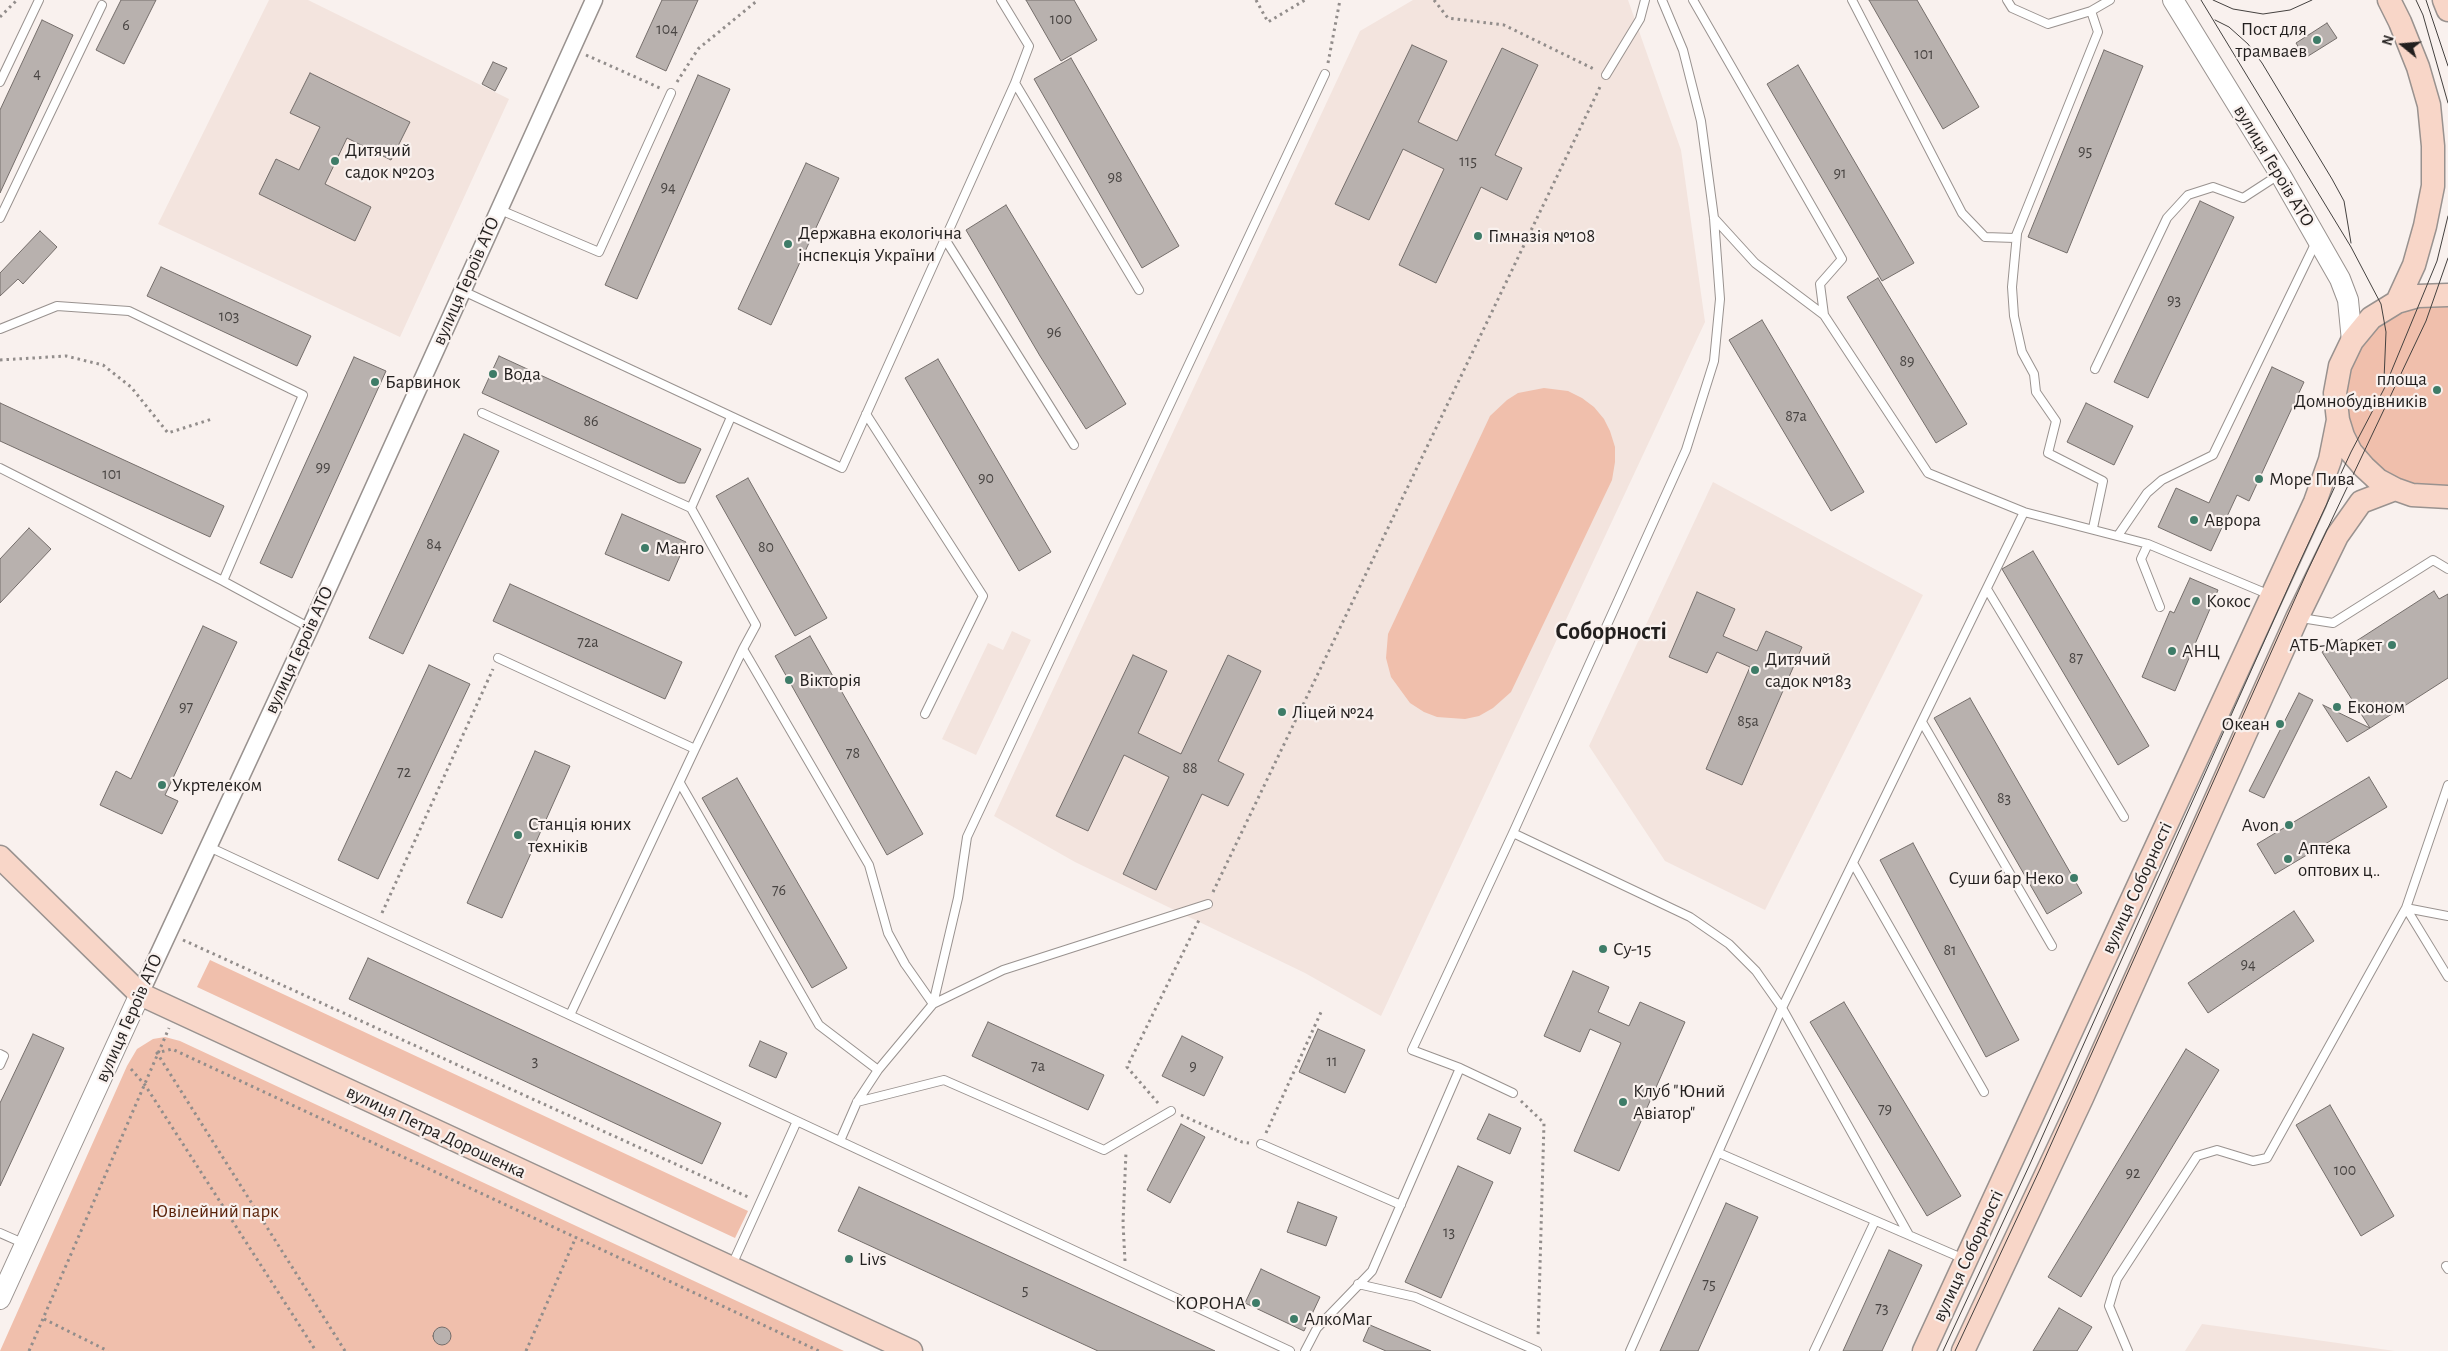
<!DOCTYPE html>
<meta charset="utf-8">
<style>
body{margin:0}
#map{position:relative;width:2448px;height:1351px;overflow:hidden;background:#f9f1ee;font-family:"Alegreya Sans",sans-serif}
canvas{display:block}
.north{position:absolute;left:2378px;top:20px;width:50px;height:50px;-webkit-text-stroke:4px #f9f1ee;paint-order:stroke;rotate:287deg;font-size:14px;font-weight:700;line-height:20px;text-align:center;color:#221f1e}
.north::after{content:'';display:block;margin:auto;width:18px;height:22px;background:#221f1e;clip-path:polygon(50% 0,100% 100%,50% 72%,0 100%)}
</style>
<div id="map">
<canvas width="2448" height="1351"></canvas>
<div class="north">N</div>
</div>
<script>
const ctx = document.querySelector('canvas').getContext('2d');
ctx.lineJoin = 'round';
function fill(path, color) { ctx.fillStyle = color; ctx.fill(path, 'evenodd'); }
const toPath = rows => new Path2D(rows.map(r => 'M' + r).join(''));
function stroke(path, color, width, dash) { ctx.strokeStyle = color; ctx.lineWidth = width; ctx.lineCap = dash ? 'butt' : 'round'; ctx.setLineDash(dash || []); ctx.stroke(path); }
function label(font, color, halo, rows, align = 'center') {
  ctx.font = font + ' "Alegreya Sans",sans-serif'; ctx.lineWidth = 4.5; ctx.setLineDash([]); ctx.textBaseline = 'middle'; ctx.strokeStyle = halo; ctx.fillStyle = color; for (const [text, x, y, turn = 0] of rows) {
    ctx.save(); ctx.translate(x, y); ctx.rotate((+turn || 0) * Math.PI / 180); ctx.textAlign = isNaN(turn) ? turn : align; if (halo) ctx.strokeText(text, 0, 0); ctx.fillText(text, 0, 0); ctx.restore();
  }
}
const built = toPath([
 [269,0,308,0,509,99,400,337,158,224],
 [1413,0,1628,0,1681,150,1705,322,1381,1016,1305,973,1075,862,994,816,1360,31],
 [1713,482,1923,595,1765,910,1665,861,1589,746],
 [1012,631,1031,640,976,755,942,739,988,643,1003,650],
 [2202,1324,2395,1351,2185,1351]
]);
const green = toPath([
 [2429,306,2448,307,2448,486,2425,487,2407,483,2390,474,2374,463,2362,449,2353,432,2348,414,2346,395,2348,376,2354,358,2364,342,2377,328,2393,317,2410,310],
 [1544,388,1568,391,1582,398,1594,407,1604,419,1610,431,1615,447,1615,462,1612,480,1511,692,1493,708,1479,716,1465,719,1437,717,1424,712,1410,703,1391,677,1386,658,1388,634,1490,416,1507,400,1518,393],
 [210,960,748,1211,735,1238,197,987],
 [165,1037,180,1041,844,1351,0,1351,127,1066,137,1049,153,1039]
]);
const building = toPath([
 [121,0,156,0,124,64,96,50,121,0],
 [662,0,698,0,666,71,636,57,662,0],
 [1026,0,1074,0,1097,40,1061,61,1026,0],
 [1869,0,1917,0,1979,107,1943,129,1869,0],
 [42,20,73,35,0,193,0,110,42,20],
 [2327,23,2337,38,2305,58,2296,43,2327,23],
 [1412,45,1447,61,1418,122,1457,141,1502,48,1538,65,1495,155,1522,168,1507,200,1481,187,1436,283,1399,265,1444,169,1403,149,1369,220,1335,204,1412,45],
 [2104,50,2143,66,2067,253,2028,237,2104,50],
 [1071,58,1179,246,1142,268,1034,79,1071,58],
 [493,62,507,68,495,91,482,84,493,62],
 [1798,65,1914,263,1882,281,1767,84,1798,65],
 [310,73,410,122,391,160,347,138,325,184,371,207,355,241,259,194,276,159,299,170,320,127,290,113,310,73],
 [698,75,730,89,637,299,605,285,698,75],
 [806,163,839,178,771,325,738,309,806,163],
 [2200,201,2234,217,2148,398,2114,382,2200,201],
 [1006,205,1126,404,1086,429,1040,356,966,230,1006,205],
 [40,231,57,247,23,284,18,279,0,296,0,273,40,231],
 [161,267,311,336,297,366,147,296,161,267],
 [1878,278,1967,424,1936,443,1847,297,1878,278],
 [1762,320,1864,492,1831,511,1729,340,1762,320],
 [499,356,701,449,685,483,679,483,482,393,499,356],
 [354,357,386,371,292,578,260,563,354,357],
 [938,359,1051,552,1019,571,905,378,938,359],
 [2272,367,2304,382,2249,501,2237,495,2211,551,2158,527,2176,488,2209,503,2272,367],
 [0,403,224,506,210,537,0,441,0,403],
 [2086,403,2133,426,2114,465,2067,442,2086,403],
 [464,434,499,451,403,654,369,638,464,434],
 [748,478,827,618,795,636,716,496,748,478],
 [622,514,686,542,669,581,605,554,622,514],
 [29,528,51,549,0,603,0,559,29,528],
 [2033,551,2149,746,2118,765,2002,569,2033,551],
 [2190,578,2218,590,2175,691,2142,677,2170,611,2174,613,2190,578],
 [510,584,682,662,665,699,493,621,510,584],
 [2434,591,2439,599,2448,594,2448,678,2370,728,2322,652,2342,639,2347,647,2434,591],
 [1697,592,1735,609,1723,636,1757,651,1766,631,1802,647,1742,785,1706,769,1750,667,1717,652,1707,673,1669,657,1697,592],
 [203,626,237,642,165,795,178,801,162,834,100,805,116,771,131,779,203,626],
 [810,636,923,834,887,855,775,656,810,636],
 [1133,655,1167,671,1138,733,1181,754,1228,655,1261,671,1218,761,1244,774,1228,806,1202,794,1156,890,1123,874,1169,777,1124,755,1088,831,1056,816,1133,655],
 [429,665,470,684,378,879,338,860,429,665],
 [2299,693,2313,700,2264,798,2249,791,2299,693],
 [1970,698,2082,893,2047,914,1934,718,1970,698],
 [2323,705,2370,728,2347,742,2323,705],
 [535,751,570,766,502,918,467,903,535,751],
 [2369,777,2387,807,2275,874,2257,844,2369,777],
 [737,778,847,968,812,988,702,798,737,778],
 [1913,843,2019,1040,1986,1057,1880,860,1913,843],
 [2294,911,2314,941,2208,1013,2188,983,2294,911],
 [368,958,721,1123,702,1164,349,999,368,958],
 [1573,971,1609,987,1598,1012,1629,1026,1640,1002,1685,1022,1619,1171,1574,1151,1621,1043,1590,1029,1580,1052,1544,1036,1573,971],
 [1844,1002,1961,1196,1927,1216,1810,1022,1844,1002],
 [988,1022,1104,1075,1088,1110,972,1056,988,1022],
 [1318,1029,1365,1050,1345,1093,1299,1072,1318,1029],
 [33,1034,64,1048,0,1186,0,1103,33,1034],
 [1182,1036,1223,1057,1204,1096,1162,1076,1182,1036],
 [760,1041,787,1053,776,1078,749,1066,760,1041],
 [2186,1049,2219,1070,2081,1297,2048,1277,2186,1049],
 [2330,1105,2394,1216,2361,1236,2296,1125,2330,1105],
 [1489,1114,1521,1128,1510,1154,1477,1139,1489,1114],
 [1181,1124,1205,1137,1170,1203,1147,1190,1181,1124],
 [1458,1166,1493,1182,1441,1298,1405,1282,1458,1166],
 [859,1187,1215,1351,1098,1351,838,1231,859,1187],
 [1298,1202,1337,1217,1326,1246,1287,1232,1298,1202],
 [1726,1203,1758,1217,1698,1351,1660,1351,1726,1203],
 [1889,1250,1922,1265,1882,1351,1843,1351,1889,1250],
 [1261,1269,1320,1297,1304,1331,1245,1303,1261,1269],
 [2059,1308,2092,1327,2077,1351,2033,1351,2059,1308],
 [1370,1325,1431,1351,1386,1351,1363,1341,1370,1325],
 '433 1336a9 9 0 1 1 18 0a9 9 0 1 1-18 0Z'
]);
const path = toPath([
 [1256,0,1268,22,1305,0],
 [1434,0,1448,18,1504,25,1596,70],
 [0,17,17,0],
 [586,55,660,88],
 [1328,63,1340,0],
 [677,82,698,49,758,0],
 [0,360,66,356,103,365,131,387,168,433,212,419],
 [1213,892,1600,87],
 [382,913,493,669],
 [183,940,748,1197],
 [131,1069,145,1085,316,1351],
 [1521,1101,1544,1123,1538,1338],
 [1158,1103,1127,1067,1199,920],
 [1181,1115,1242,1142,1249,1143],
 [1266,1133,1322,1010],
 [1125,1261,1123,1223,1126,1152],
 [44,1319,108,1351],
 [29,1351,169,1028],
 [345,1351,157,1053,172,1049,819,1351],
 [526,1351,576,1237]
]);
const service = toPath([
 [1001,0,1029,46,1015,83,1139,290],
 [1693,0,1842,259,1820,284,1824,315,1928,473,2024,512],
 [1852,0,1962,213,1985,237,2015,238,2098,32,2091,11,2048,24,2012,8,2007,0],
 [2091,11,2110,0],
 [1606,75,1640,19,1645,0],
 [0,82,39,0],
 [498,209,599,252,671,93],
 [0,218,102,5],
 [1714,218,1755,263,1824,315],
 [2017,234,2012,287,2014,316,2022,352,2034,374,2036,392,2056,421,2048,453,2103,481,2093,528],
 [945,239,1074,445],
 [461,290,842,468,1015,83],
 [0,329,57,306,129,311,303,395,223,581],
 [2095,369,2167,218,2188,195,2213,187,2243,198,2280,174],
 [482,413,691,508,756,625,743,649,869,865,888,933,905,964,933,1004,1003,970,1208,904],
 [866,414,983,596,925,714],
 [0,468,223,581,310,628],
 [691,508,731,417],
 [2119,534,2147,493,2162,480,2213,455,2316,242],
 [2148,544,2141,559,2160,607],
 [1987,589,2124,817],
 [2301,618,2333,623,2433,560,2448,569],
 [498,658,695,749,743,649],
 [1922,722,2052,946],
 [680,783,819,1025,878,1070],
 [2448,785,2406,908,2448,977],
 [1513,833,1690,917,1729,944,1756,971,1782,1008,1630,1351],
 [207,846,1290,1351],
 [1853,863,1984,1092],
 [570,1015,695,749],
 [0,1054,4,1056,0,1065],
 [1460,1068,1412,1050,1513,833,1686,450,1714,361,1720,299,1714,218,1701,121,1683,50,1662,0],
 [857,1102,944,1080,1104,1150,1171,1111],
 [840,1141,857,1102,878,1070,933,1004,958,898,967,837,1325,74],
 [1261,1144,1401,1205],
 [1719,1153,1964,1259],
 [0,1233,25,1244],
 [1909,1235,1782,1008,2024,512,2148,544,2270,595],
 [732,1265,797,1121],
 [2446,1266,2448,1269],
 [1358,1284,1415,1297,1537,1351],
 [1305,1351,1317,1328,1372,1271,1460,1068,1513,1093],
 [1814,1351,1875,1221],
 [2128,1351,2109,1306,2117,1279,2197,1156,2217,1150,2253,1161,2267,1158,2406,908,2448,916]
]);
const minor = toPath([
 [140,994,310,628,594,0]
]);
const tertiary = toPath([
 [2173,0,2280,174,2340,279,2348,300,2352,341],
 [0,1299,140,994]
]);
const secondary = toPath([
 [2389,0,2400,22,2418,67,2429,105,2433,146,2433,186,2425,226,2414,265,2397,302],
 [2444,0,2448,10],
 [2448,295,2418,296,2397,302,2371,318,2352,341,2340,366,2335,393,2338,420,2343,436,2351,452,2364,467,2378,480,2395,489,2412,495,2448,497],
 [0,857,140,994,911,1351],
 [1924,1351,2315,502,2330,460,2338,420],
 [1963,1351,2082,1098,2297,618,2337,536,2361,502,2395,489]
]);
const tram = toPath([
 [2201,0,2351,247,2381,304,2386,332,2384,380],
 [2213,0,2233,9,2263,14,2290,10,2312,0],
 [2416,0,2423,15,2448,103],
 [2426,0,2448,66],
 [2215,20,2229,27,2248,44,2262,63,2332,179,2344,201,2351,243],
 [1943,1351,2030,1164,2297,568,2351,452,2384,389,2437,261,2448,216],
 [1955,1351,2040,1169,2307,572,2426,321,2448,258]
]);
const markers = [
 [2317,40,5,"#3e7c68"],
 [335,161,5,"#3e7c68"],
 [1478,236,5,"#3e7c68"],
 [788,244,5,"#3e7c68"],
 [493,374,5,"#3e7c68"],
 [375,382,5,"#3e7c68"],
 [2437,390,5,"#3e7c68"],
 [2259,479,5,"#3e7c68"],
 [2194,520,5,"#3e7c68"],
 [645,548,5,"#3e7c68"],
 [2196,601,5,"#3e7c68"],
 [2392,645,5,"#3e7c68"],
 [2172,651,5,"#3e7c68"],
 [1755,670,5,"#3e7c68"],
 [789,680,5,"#3e7c68"],
 [2337,707,5,"#3e7c68"],
 [1282,712,5,"#3e7c68"],
 [2280,724,5,"#3e7c68"],
 [162,785,5,"#3e7c68"],
 [2289,825,5,"#3e7c68"],
 [518,835,5,"#3e7c68"],
 [2288,859,5,"#3e7c68"],
 [2074,878,5,"#3e7c68"],
 [1603,949,5,"#3e7c68"],
 [1623,1102,5,"#3e7c68"],
 [849,1259,5,"#3e7c68"],
 [1256,1303,5,"#3e7c68"],
 [1294,1319,5,"#3e7c68"]
];
const numberNames = [
 ["100",1061,19],
 ["6",126,25],
 ["104",667,29],
 ["101",1924,54],
 ["4",37,73],
 ["95",2085,151],
 ["115",1468,161],
 ["91",1840,173],
 ["98",1115,177],
 ["94",668,187],
 ["93",2174,300],
 ["103",229,316],
 ["96",1054,332],
 ["89",1907,361],
 ["87а",1796,416],
 ["86",591,421],
 ["99",323,467],
 ["101",112,474],
 ["90",986,478],
 ["84",434,544],
 ["80",766,547],
 ["72а",588,642],
 ["87",2076,658],
 ["97",186,707],
 ["85а",1748,721],
 ["78",853,753],
 ["88",1190,768],
 ["72",404,772],
 ["83",2004,798],
 ["76",779,890],
 ["81",1950,950],
 ["94",2248,964],
 ["3",535,1061],
 ["11",1332,1061],
 ["7а",1038,1066],
 ["9",1193,1066],
 ["79",1885,1109],
 ["100",2345,1170],
 ["92",2133,1173],
 ["13",1449,1232],
 ["75",1709,1284],
 ["5",1025,1290],
 ["73",1882,1308]
];
const poiNames = [
 ["Пост для",2307,29,"right"],
 ["трамваев",2307,51,"right"],
 ["Дитячий",345,150],
 ["садок №203",345,172],
 ["Державна екологічна",798,233],
 ["інспекція України",798,255],
 ["Гімназія №108",1488,236],
 ["Вода",503,374],
 ["площа",2427,379,"right"],
 ["Домнобудівників",2427,401,"right"],
 ["Барвинок",385,382],
 ["Море Пива",2269,479],
 ["Аврора",2204,520],
 ["Манго",655,548],
 ["Кокос",2206,601],
 ["АТБ-Маркет",2382,645,"right"],
 ["АНЦ",2182,651],
 ["Дитячий",1765,659],
 ["садок №183",1765,681],
 ["Вікторія",799,680],
 ["Економ",2347,707],
 ["Ліцей №24",1292,712],
 ["Океан",2270,724,"right"],
 ["Укртелеком",172,785],
 ["Станція юних",528,824],
 ["техніків",528,846],
 ["Avon",2279,825,"right"],
 ["Аптека",2298,848],
 ["оптових ц‥",2298,870],
 ["Суши бар Неко",2064,878,"right"],
 ["Су-15",1613,949],
 ["Клуб \"Юний",1633,1091],
 ["Авіатор\"",1633,1113],
 ["Livs",859,1259],
 ["КОРОНА",1246,1303,"right"],
 ["АлкоМаг",1304,1319]
];
const streetNames = [
 ["вулиця Героїв АТО",2274,166,59],
 ["вулиця Героїв АТО",466,281,-66],
 ["вулиця Героїв АТО",299,650,-65],
 ["вулиця Соборності",2137,888,-65],
 ["вулиця Героїв АТО",129,1018,-66],
 ["вулиця Петра Дорошенка",436,1132,25],
 ["вулиця Соборності",1968,1256,-65]
];
const parkNames = [
 ["Ювілейний парк",215,1211]
];
const districtNames = [
 ["Соборності",1611,632]
];
fill(built, '#f3e4de');
fill(green, '#f0bfac');
fill(building, '#b8b1ae');
stroke(building, '#756e6b', 1);
stroke(service, '#99928f', 10);
stroke(minor, '#99928f', 19);
stroke(tertiary, '#99928f', 22);
stroke(secondary, '#99928f', 25);
stroke(path, '#928d8b', 3, [2.5, 4]);
stroke(service, '#fff', 8);
stroke(minor, '#fff', 16);
stroke(tertiary, '#fff', 20);
stroke(secondary, '#f8d6c8', 22);
stroke(tram, '#44413f', 1);
for (const [x, y, r, color] of markers) { const dot = new Path2D(); dot.arc(x, y, r, 0, 2 * Math.PI); ctx.fillStyle = color; ctx.fill(dot); stroke(dot, '#f9f1ee', 2); }
label('16px', '#484442', null, numberNames);
label('19px', '#221f1e', '#f9f1ee', poiNames, 'left');
label('19px', '#221f1e', '#f9f1ee', streetNames);
label('19px', '#5a230a', '#f9f1ee', parkNames);
label('bold 24px', '#221f1e', '#f9f1ee', districtNames);
</script>
